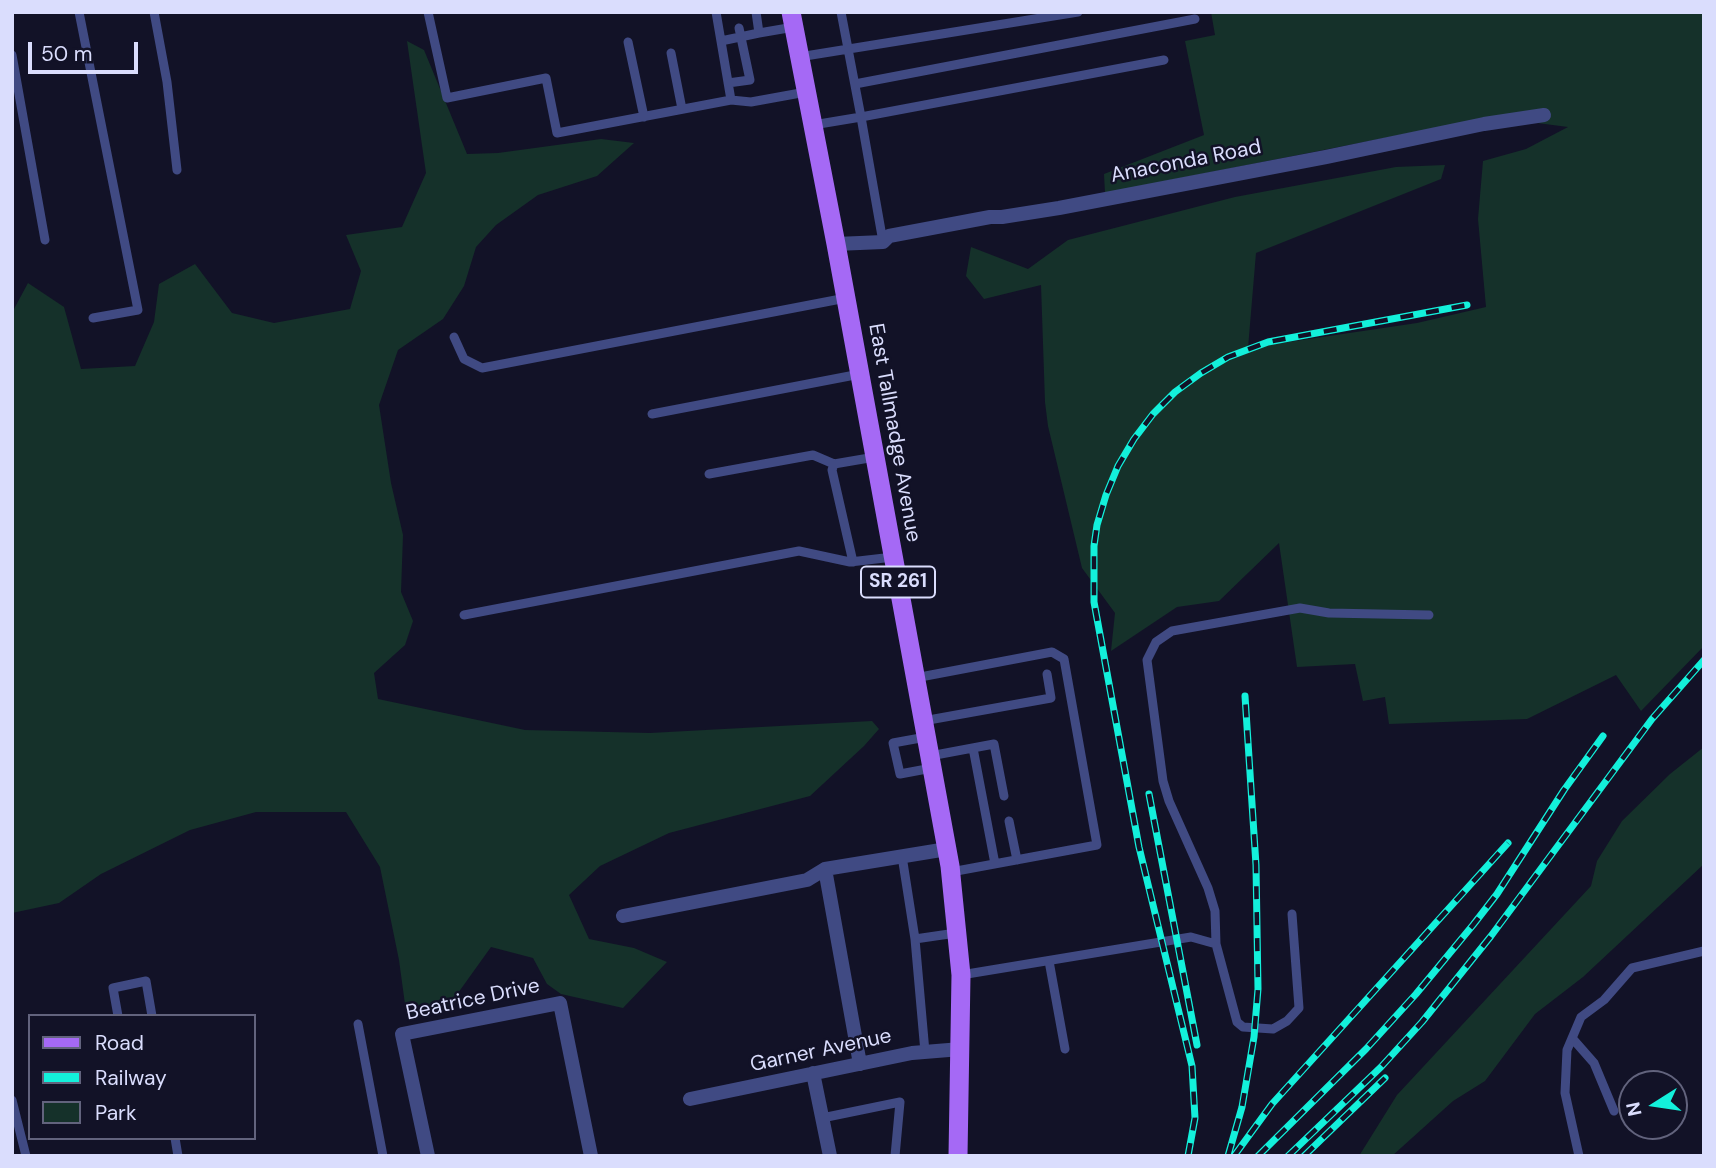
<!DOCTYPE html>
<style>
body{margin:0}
#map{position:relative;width:1716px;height:1168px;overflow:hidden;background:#121227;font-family:"DM Sans",sans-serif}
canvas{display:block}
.frame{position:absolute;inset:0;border:14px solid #daddfd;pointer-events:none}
.legend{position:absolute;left:28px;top:1014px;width:228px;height:126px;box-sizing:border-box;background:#121227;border:2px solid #62637d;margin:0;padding:9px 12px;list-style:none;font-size:21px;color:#daddfd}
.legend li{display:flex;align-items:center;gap:14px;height:35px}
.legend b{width:35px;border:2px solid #62637d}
.north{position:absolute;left:1618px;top:1070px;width:70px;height:70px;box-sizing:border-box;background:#121227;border:2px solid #62637d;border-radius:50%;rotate:258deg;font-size:19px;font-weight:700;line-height:28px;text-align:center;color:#daddfd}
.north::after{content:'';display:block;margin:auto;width:24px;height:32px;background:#13f0db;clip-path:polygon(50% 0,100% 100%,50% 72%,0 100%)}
.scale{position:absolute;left:28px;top:42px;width:110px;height:32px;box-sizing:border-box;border:4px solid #daddfd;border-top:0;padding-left:9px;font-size:21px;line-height:24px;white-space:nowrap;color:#daddfd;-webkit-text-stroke:5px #121227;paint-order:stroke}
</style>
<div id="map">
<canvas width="1716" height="1168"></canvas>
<div class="frame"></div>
<ul class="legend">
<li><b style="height:9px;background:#a569f5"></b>Road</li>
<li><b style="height:9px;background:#13f0db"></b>Railway</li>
<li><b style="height:19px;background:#15312a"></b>Park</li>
</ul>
<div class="north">N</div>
<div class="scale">50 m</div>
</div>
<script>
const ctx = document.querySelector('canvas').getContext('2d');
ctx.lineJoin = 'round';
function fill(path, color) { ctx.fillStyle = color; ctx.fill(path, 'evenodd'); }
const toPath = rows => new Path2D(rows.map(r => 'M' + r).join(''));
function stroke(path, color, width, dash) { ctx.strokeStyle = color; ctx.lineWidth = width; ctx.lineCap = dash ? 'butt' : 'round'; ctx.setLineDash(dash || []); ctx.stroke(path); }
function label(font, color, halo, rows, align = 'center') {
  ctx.font = font + ' "DM Sans",sans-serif'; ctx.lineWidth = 5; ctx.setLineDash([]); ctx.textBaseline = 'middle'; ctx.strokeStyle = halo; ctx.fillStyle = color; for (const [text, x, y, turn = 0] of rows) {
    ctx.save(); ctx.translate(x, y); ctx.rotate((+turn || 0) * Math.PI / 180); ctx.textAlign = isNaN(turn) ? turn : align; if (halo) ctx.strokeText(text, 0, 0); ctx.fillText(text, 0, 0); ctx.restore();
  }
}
const green = toPath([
 [1211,12,1704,12,1704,646,1641,711,1616,675,1527,719,1389,724,1385,697,1363,701,1355,664,1297,667,1279,543,1219,601,1177,607,1111,651,1115,613,1082,568,1048,426,1045,402,1041,285,984,299,966,276,971,247,1028,269,1068,240,1235,197,1396,167,1445,165,1441,179,1256,253,1248,348,1417,323,1486,307,1478,219,1483,161,1526,149,1568,127,1491,117,1105,193,1104,174,1204,135,1185,41,1215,35],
 [407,41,424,50,467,154,498,153,601,139,634,143,597,176,538,195,496,225,476,247,464,286,443,319,398,350,379,405,391,483,403,535,401,592,413,621,405,645,374,673,378,699,525,730,650,733,872,721,879,729,864,746,810,796,669,833,600,866,569,895,589,939,634,948,667,962,623,1008,561,994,547,984,533,958,491,947,448,1007,407,1019,399,960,380,867,346,812,256,812,190,830,101,874,59,903,12,913,12,308,14,309,28,283,64,307,81,369,135,366,154,322,159,284,195,264,232,313,274,323,350,309,361,271,346,235,402,227,426,173],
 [1704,747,1704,864,1583,977,1535,1014,1485,1081,1453,1101,1392,1156,1359,1156,1397,1095,1591,886,1597,861,1622,821,1670,774]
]);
const service = toPath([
 [79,12,138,310,93,318],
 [154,12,167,82,177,170],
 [428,12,447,98,546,78,557,133,731,100,751,102,806,92],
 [716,12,731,100],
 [756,12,759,33,794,27],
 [721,41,759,33],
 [628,42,644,117],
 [671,53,682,109],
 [12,55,45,240],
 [799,57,1078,12],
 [728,83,750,80,739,28],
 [855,84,1195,19],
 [813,125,861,117,841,12],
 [883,242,861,117,1164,60],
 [454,337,464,359,482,368,846,298],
 [652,414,860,374],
 [709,474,813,455,834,464],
 [853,562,832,470,834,464,875,457],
 [464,615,799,551,850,562,893,557],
 [915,678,1052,652,1064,659,1097,845,951,872],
 [923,721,1051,698,1047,674],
 [926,737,893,743,900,774,932,768],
 [973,748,995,864],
 [930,756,994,744,1004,796],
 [1009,821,1017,860],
 [902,856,915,939,925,1052],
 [915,939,956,933],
 [1216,944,1215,911,1208,888,1169,801,1163,781,1147,660,1156,642,1172,631,1300,608,1329,613,1429,615],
 [1049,961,1065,1049],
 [961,975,1191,937,1216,944,1237,1022,1243,1027,1273,1029,1287,1021,1299,1008,1292,914],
 [118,1016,113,988,146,981,152,1016],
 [358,1024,383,1156],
 [1572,1038,1594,1063,1614,1111],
 [12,1100,26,1156],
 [822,1118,900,1102,895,1156],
 [175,1138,178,1156],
 [1579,1156,1565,1093,1567,1050,1581,1017,1604,1000,1632,968,1704,951]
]);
const minor = toPath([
 [836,244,883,242,889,236,990,217,1002,217,1059,208,1326,157,1484,124,1544,115],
 [825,869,860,1064],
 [623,916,807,880,825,869,947,849],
 [813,1073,830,1156],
 [690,1099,912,1053,961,1049],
 [428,1156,402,1034,560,1003,591,1156]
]);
const primary = toPath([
 [791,12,836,244,950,866,961,975,958,1156]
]);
const rail = toPath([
 [1149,794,1197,1045],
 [1188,1156,1195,1118,1192,1066,1139,847,1094,602,1094,546,1097,525,1106,495,1118,466,1134,439,1153,414,1175,392,1201,373,1228,357,1268,342,1467,305],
 [1228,1156,1242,1107,1254,1037,1258,989,1256,865,1245,696],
 [1234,1156,1272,1104,1508,843],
 [1258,1156,1366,1049,1416,994,1473,925,1497,894,1564,790,1603,736],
 [1288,1156,1381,1067,1422,1022,1491,936,1652,719,1704,660],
 [1304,1156,1385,1078]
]);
const shields = [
 [898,582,74]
];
const shieldNames = [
 ["SR 261",898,582]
];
const streetNames = [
 ["Anaconda Road",1186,162,-11],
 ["East Tallmadge Avenue",894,433,80],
 ["Beatrice Drive",473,1000,-12],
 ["Garner Avenue",821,1051,-12]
];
fill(green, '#15312a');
stroke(service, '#404a83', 9);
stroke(minor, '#404a83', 14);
stroke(primary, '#a569f5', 19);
stroke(rail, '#13f0db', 7);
stroke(rail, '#121227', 4.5, [13]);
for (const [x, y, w] of shields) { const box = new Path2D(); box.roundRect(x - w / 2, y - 15.5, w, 31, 5); ctx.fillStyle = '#121227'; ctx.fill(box); stroke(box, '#daddfd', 2); }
label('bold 19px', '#daddfd', null, shieldNames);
label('21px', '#daddfd', '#121227', streetNames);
</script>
